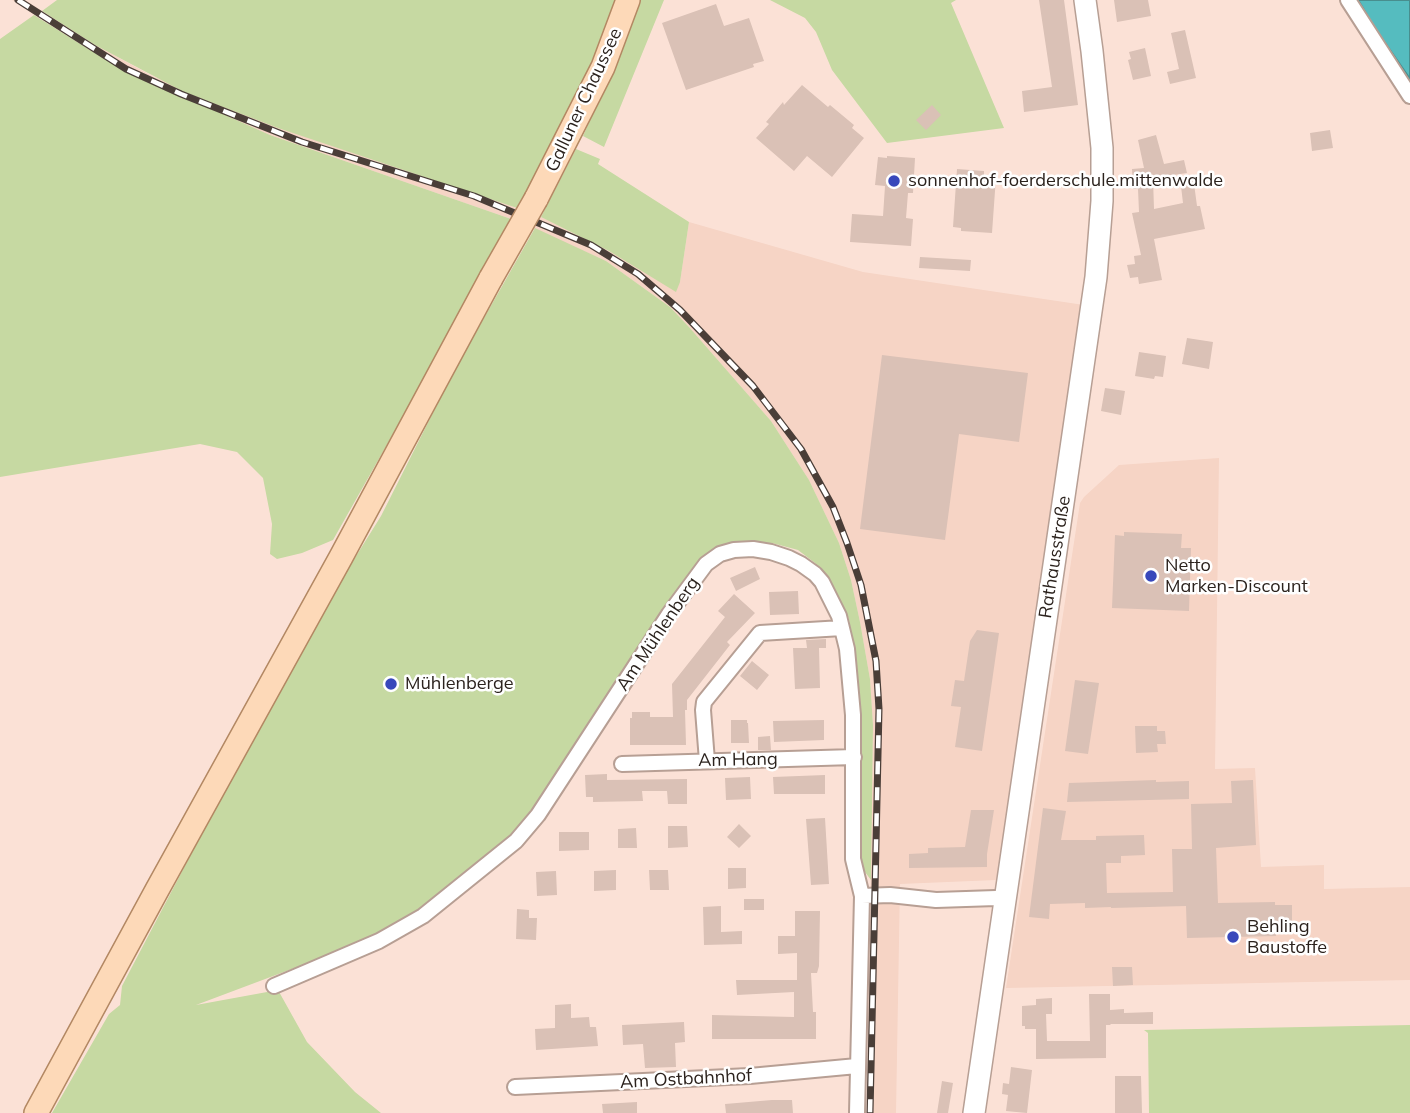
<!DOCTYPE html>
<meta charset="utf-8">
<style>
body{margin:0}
canvas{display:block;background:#fbe1d6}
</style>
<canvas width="1410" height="1113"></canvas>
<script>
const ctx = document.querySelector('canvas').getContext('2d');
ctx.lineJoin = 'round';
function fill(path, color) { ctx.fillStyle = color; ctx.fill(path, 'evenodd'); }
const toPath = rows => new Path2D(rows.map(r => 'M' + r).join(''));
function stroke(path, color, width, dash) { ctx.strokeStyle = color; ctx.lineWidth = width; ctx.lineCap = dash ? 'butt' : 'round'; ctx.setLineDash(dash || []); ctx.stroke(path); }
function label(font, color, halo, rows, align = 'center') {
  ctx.font = font + ' Mulish,sans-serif'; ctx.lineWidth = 5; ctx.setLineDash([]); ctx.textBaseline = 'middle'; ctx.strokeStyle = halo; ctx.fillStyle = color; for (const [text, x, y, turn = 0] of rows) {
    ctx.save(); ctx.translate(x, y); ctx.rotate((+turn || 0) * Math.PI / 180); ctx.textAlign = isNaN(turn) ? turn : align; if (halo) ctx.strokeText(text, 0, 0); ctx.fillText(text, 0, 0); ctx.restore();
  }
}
const built = toPath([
 [12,0,25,0,95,45,154,77,541,217,609,251,680,282,689,222,863,272,1084,305,1038,635,996,880,900,884,896,1113,867,1113,873,725,870,679,860,622,851,580,839,543,809,480,771,421,689,327,670,307,606,261,514,220,270,135,181,96,149,81,90,50],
 [1219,458,1215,769,1255,768,1261,867,1324,865,1324,889,1410,887,1410,980,1006,988,1080,503,1084,497,1119,465]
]);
const green = toPath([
 [57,0,615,0,600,45,555,146,520,209,278,128,184,92,95,45,42,11],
 [639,0,664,0,604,147,583,136,617,60],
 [770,0,956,0,951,3,1004,128,887,143,832,70,816,32,805,18],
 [34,15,90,50,149,81,270,135,514,220,333,540,302,553,277,559,270,554,272,524,263,478,237,452,200,444,0,477,0,39],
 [576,149,600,159,598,164,689,222,680,282,676,292,609,251,541,217],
 [535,228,606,261,670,307,689,327,771,421,809,480,839,543,851,580,860,622,870,679,873,725,871,880,862,868,859,841,860,703,849,619,834,588,815,563,798,550,772,543,721,546,701,565,532,814,513,836,420,909,377,937,196,1005,278,990,307,1042,355,1092,381,1113,52,1113,109,1014,120,1005,122,986,210,818,348,569,381,516,454,371],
 [1410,1025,1410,1113,1149,1113,1148,1033,1144,1030]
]);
const water = toPath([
 [1358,0,1410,0,1410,79,1374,27,1358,0]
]);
const building = toPath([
 [1039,0,1064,0,1078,105,1024,112,1022,91,1052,87],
 [1114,0,1148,0,1151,16,1117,22],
 [716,4,724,26,749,18,764,61,753,64,754,67,686,90,662,23],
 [1185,30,1196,78,1170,84,1167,72,1179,69,1171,33],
 [1145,48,1151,76,1133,80,1128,60,1131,59,1129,52],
 [802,85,828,107,830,105,854,125,852,128,864,138,832,177,807,156,794,171,756,138,769,124,766,122,783,102,784,105],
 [932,105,941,115,926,130,916,120],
 [1330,130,1333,148,1312,151,1310,133],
 [1156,135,1164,164,1184,160,1187,173,1153,178,1154,209,1183,203,1180,178,1193,176,1197,206,1200,206,1205,229,1154,239,1162,280,1139,284,1138,277,1130,278,1127,265,1135,264,1134,256,1141,255,1132,213,1139,212,1138,189,1133,189,1132,169,1144,168,1138,140],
 [887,156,915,158,913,193,908,193,906,218,913,219,911,246,850,242,852,214,883,216,885,186,875,185,878,157,887,158],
 [957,169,984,171,984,176,996,177,992,233,961,231,961,228,953,227],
 [920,257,971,260,970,271,919,268],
 [1187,338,1213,342,1209,369,1182,364],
 [1139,352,1166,356,1163,377,1155,376,1154,379,1135,376],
 [882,355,1028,373,1019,442,959,434,945,540,860,529],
 [1105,388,1125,391,1121,415,1101,411],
 [1124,532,1182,534,1181,548,1191,548,1189,611,1112,608,1115,535,1124,536],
 [755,567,760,579,736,591,730,578],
 [798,591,799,614,770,615,769,592],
 [734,594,755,613,727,642,730,645,687,700,687,710,685,710,686,745,630,745,630,718,632,718,632,712,650,712,650,717,673,717,672,684,725,617,718,611],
 [977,630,999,633,982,751,955,747,961,707,951,706,955,680,964,681,970,641],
 [826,639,826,648,819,648,820,688,795,689,793,648,807,648,806,640],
 [752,661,769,675,757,690,740,676],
 [1075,680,1099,683,1088,754,1065,751],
 [731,720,747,720,747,723,748,723,749,743,731,743],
 [824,720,824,740,774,742,773,721],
 [1135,726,1157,726,1157,731,1165,731,1166,744,1157,744,1158,752,1136,753],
 [770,736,771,750,758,750,758,737],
 [607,774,607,780,687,779,687,804,668,804,667,791,642,791,643,801,593,802,593,797,586,797,585,775],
 [825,775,825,794,774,794,773,777],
 [750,777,751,799,726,800,725,778],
 [1156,780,1156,782,1189,781,1189,799,1067,802,1069,783],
 [1253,780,1256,845,1216,848,1218,903,1275,902,1275,905,1292,905,1292,931,1276,931,1276,936,1187,938,1186,906,1111,908,1111,907,1085,908,1085,903,1050,904,1049,919,1029,917,1043,808,1066,811,1061,840,1096,840,1096,836,1144,835,1145,855,1121,856,1121,863,1106,863,1107,893,1173,892,1172,849,1192,849,1191,804,1232,803,1231,781],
 [971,810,994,810,987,854,987,867,909,868,909,854,928,853,928,848,965,847],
 [825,818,829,884,811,885,806,819],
 [739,824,751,836,739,848,727,837],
 [668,826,687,826,688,847,668,848],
 [636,828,637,848,618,848,618,829],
 [559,832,589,832,589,850,559,851],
 [728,868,746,868,746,888,728,889],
 [616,870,616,890,594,891,594,871],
 [649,870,668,870,669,890,650,890],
 [556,871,557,895,537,896,536,872],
 [744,899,764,899,764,910,744,910],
 [721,906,721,932,742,931,742,944,704,945,703,907],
 [517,909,529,910,529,918,537,918,536,940,516,939],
 [795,911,820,911,819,966,817,973,811,973,813,1012,816,1012,816,1039,712,1039,712,1015,794,1017,794,992,737,995,736,980,797,980,797,953,778,954,778,936,795,936],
 [1112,967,1132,967,1133,985,1113,986],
 [1089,994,1110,994,1110,1010,1124,1009,1124,1013,1153,1012,1153,1024,1111,1024,1110,1025,1106,1025,1106,1058,1036,1059,1036,1029,1025,1029,1025,1026,1022,1026,1022,1006,1036,1005,1036,999,1052,998,1052,1014,1046,1014,1047,1041,1090,1041],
 [571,1004,571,1018,589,1017,590,1027,596,1027,598,1046,536,1050,535,1029,555,1028,555,1005],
 [684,1022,685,1042,675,1043,676,1067,645,1068,643,1044,623,1045,622,1025],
 [1011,1067,1032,1070,1027,1113,1006,1111,1008,1095,1002,1094,1003,1083,1009,1084],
 [1115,1076,1141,1076,1142,1113,1115,1113],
 [942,1081,953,1083,948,1113,937,1113],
 [772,1100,792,1100,793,1113,726,1113,725,1104],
 [637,1102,637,1113,603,1113,602,1104]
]);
const street = toPath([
 [1348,0,1410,96],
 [707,761,703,710,704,702,760,633,842,628],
 [622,764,854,757],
 [862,896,890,895,936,900,996,898,1004,899],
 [274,986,379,941,423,916,516,841,538,815,669,614,706,564,720,554,734,550,753,549,771,552,789,558,801,564,815,574,822,582,839,616,847,649,853,715,853,859,862,896,857,1113],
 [515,1087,750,1076,857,1066]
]);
const secondary = toPath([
 [974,1113,1096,277,1102,201,1102,148,1092,51,1085,0]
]);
const primary = toPath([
 [536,199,603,67,628,0],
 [36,1113,157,890,341,557,491,278]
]);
const rail = toPath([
 [18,0,126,69,181,94,302,142,474,196,591,245,638,274,680,310,753,386,801,449,833,507,847,543,861,585,876,661,879,709,870,1113]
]);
const primaryBridge = toPath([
 [491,278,536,199]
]);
const markers = [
 [894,181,7,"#3848bb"],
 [1151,576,7,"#3848bb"],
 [391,684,7,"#3848bb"],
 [1233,937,7,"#3848bb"]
];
const streetNames = [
 ["Galluner Chaussee",584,100,-65],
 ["Rathausstraße",1055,557,-81],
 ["Am Mühlenberg",658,634,-56],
 ["Am Hang",738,760,-1],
 ["Am Ostbahnhof",686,1079,-3]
];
const poiNames = [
 ["sonnenhof-foerderschule.mittenwalde",908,181],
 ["Netto",1165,566],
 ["Marken-Discount",1165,587],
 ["Mühlenberge",405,684],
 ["Behling",1247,927],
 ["Baustoffe",1247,948]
];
fill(built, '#f6d4c5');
fill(green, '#c6d9a2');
fill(water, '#55bcbf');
stroke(water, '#488e8e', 2);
fill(building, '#dac1b6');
stroke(street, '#b79f94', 18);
stroke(secondary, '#b79f94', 24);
stroke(primary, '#b38863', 26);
stroke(street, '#fff', 14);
stroke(secondary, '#fff', 21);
stroke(primary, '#fdd9b8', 23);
stroke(rail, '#4a3e38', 7);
stroke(rail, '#fff', 4.5, [13]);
stroke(primaryBridge, '#b38863', 26, []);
stroke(primaryBridge, '#fdd9b8', 23);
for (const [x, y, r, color] of markers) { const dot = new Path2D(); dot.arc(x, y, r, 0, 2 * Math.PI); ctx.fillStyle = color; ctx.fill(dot); stroke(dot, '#fff', 2.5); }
label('18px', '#2b221d', '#fff', streetNames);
label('18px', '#2b221d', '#fff', poiNames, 'left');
</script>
